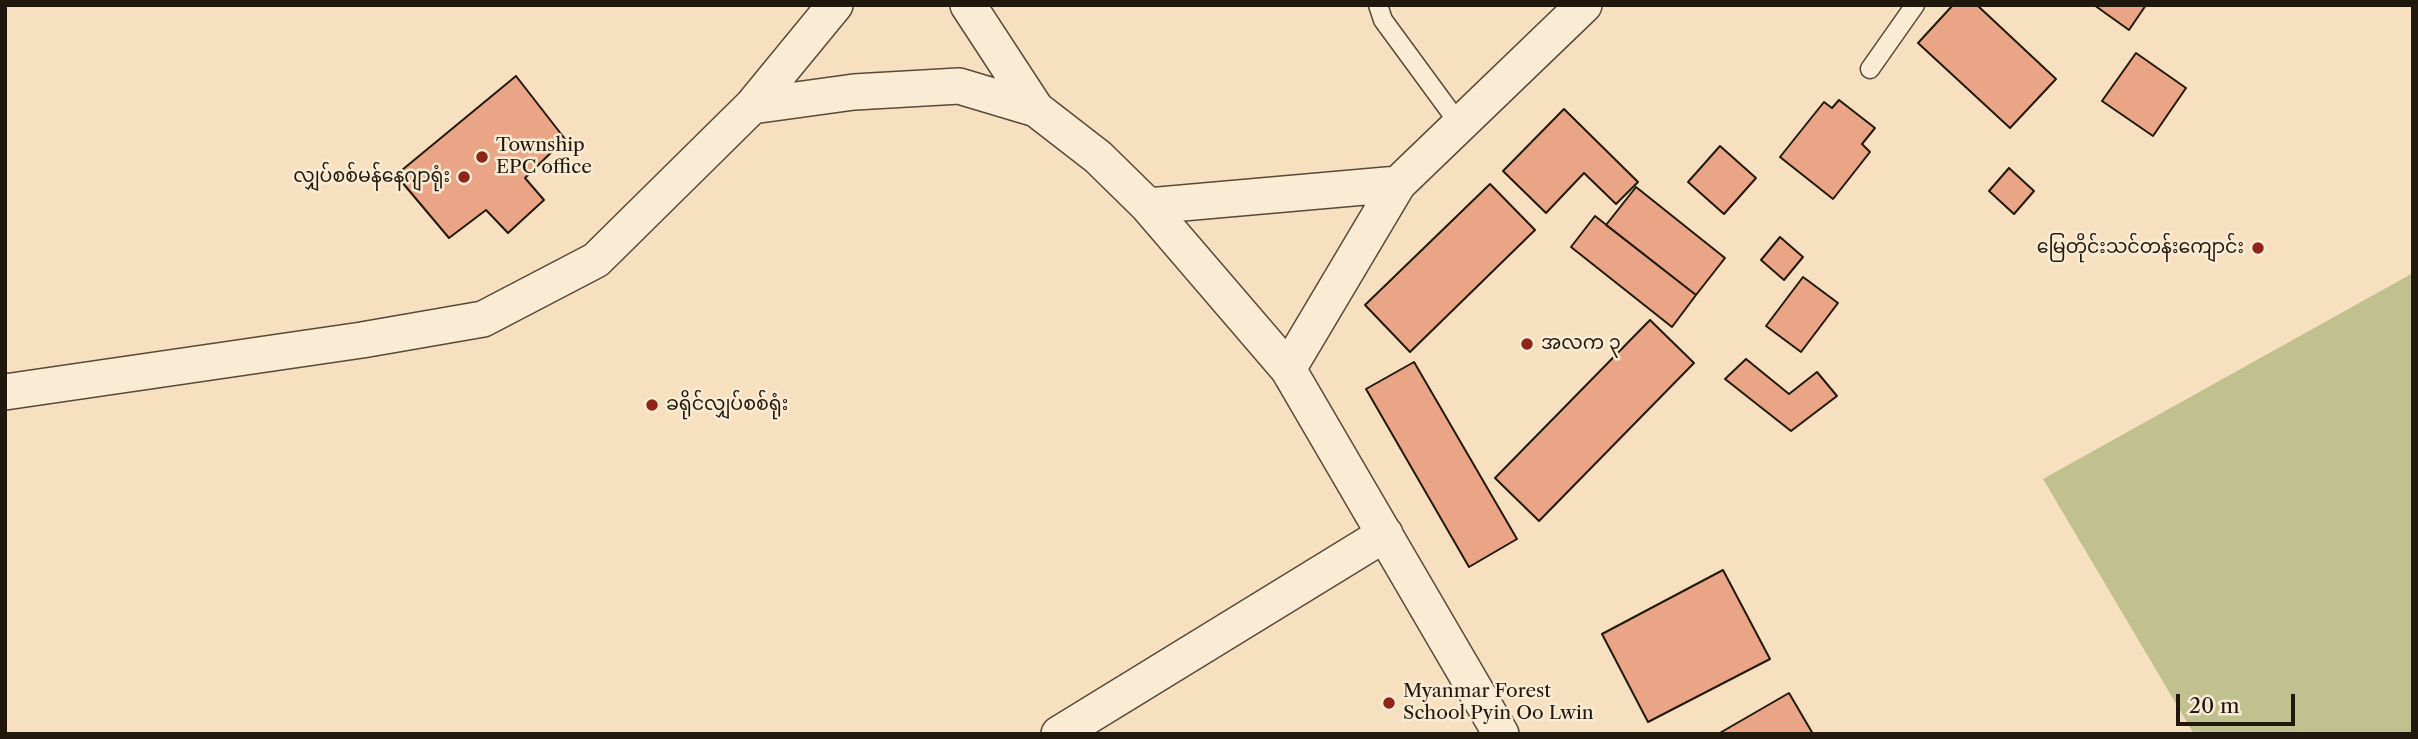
<!DOCTYPE html>
<meta charset="utf-8">
<style>
body{margin:0}
#map{position:relative;width:2418px;height:739px;overflow:hidden;background:#f7e0bf;font-family:"Libre Caslon Text",serif}
canvas{display:block}
.frame{position:absolute;inset:0;border:7px solid #21180d;pointer-events:none}
.scale{position:absolute;left:2176px;top:694px;width:119px;height:32px;box-sizing:border-box;border:4px solid #21180d;border-top:0;padding-left:9px;font-size:21px;line-height:24px;white-space:nowrap;color:#21180d;-webkit-text-stroke:5px #faebd5;paint-order:stroke}
</style>
<div id="map">
<canvas width="2418" height="739"></canvas>
<div class="frame"></div>
<div class="scale">20 m</div>
</div>
<script>
const ctx = document.querySelector('canvas').getContext('2d');
ctx.lineJoin = 'round';
function fill(path, color) { ctx.fillStyle = color; ctx.fill(path, 'evenodd'); }
const toPath = rows => new Path2D(rows.map(r => 'M' + r).join(''));
function stroke(path, color, width, dash) { ctx.strokeStyle = color; ctx.lineWidth = width; ctx.lineCap = dash ? 'butt' : 'round'; ctx.setLineDash(dash || []); ctx.stroke(path); }
function label(font, color, halo, rows, align = 'center') {
  ctx.font = font + ' "Libre Caslon Text","Noto Sans Myanmar",serif'; ctx.lineWidth = 5; ctx.setLineDash([]); ctx.textBaseline = 'middle'; ctx.strokeStyle = halo; ctx.fillStyle = color; for (const [text, x, y, turn = 0] of rows) {
    ctx.save(); ctx.translate(x, y); ctx.rotate((+turn || 0) * Math.PI / 180); ctx.textAlign = isNaN(turn) ? turn : align; if (halo) ctx.strokeText(text, 0, 0); ctx.fillText(text, 0, 0); ctx.restore();
  }
}
const green = toPath([
 [2413,273,2413,734,2194,734,2043,479]
]);
const building = toPath([
 [1953,5,1977,5,2056,79,2010,128,1918,43,1953,5],
 [2094,5,2146,5,2129,30,2094,5],
 [2136,53,2186,88,2153,136,2102,101,2136,53],
 [516,76,565,139,525,178,544,200,508,233,486,210,449,238,396,175,516,76],
 [1839,100,1875,128,1862,144,1870,152,1833,199,1780,157,1824,102,1832,108,1839,100],
 [1564,109,1638,182,1616,204,1584,173,1546,213,1503,171,1564,109],
 [1720,146,1756,178,1724,214,1688,182,1720,146],
 [2009,168,2034,191,2014,214,1989,191,2009,168],
 [1490,184,1535,230,1410,352,1365,305,1490,184],
 [1636,187,1725,258,1696,295,1606,225,1636,187],
 [1595,216,1696,295,1672,327,1571,247,1595,216],
 [1780,237,1803,257,1784,280,1761,260,1780,237],
 [1803,277,1838,303,1801,352,1766,326,1803,277],
 [1650,320,1694,363,1539,521,1495,478,1650,320],
 [1746,359,1789,394,1817,372,1837,396,1791,431,1725,379,1746,359],
 [1414,362,1517,539,1469,567,1366,389,1414,362],
 [1723,570,1770,659,1648,722,1602,634,1723,570],
 [1789,693,1813,734,1718,734,1789,693]
]);
const lane = toPath([
 [1378,5,1383,20,1460,125],
 [1870,69,1915,5]
]);
const street = toPath([
 [968,5,1036,109,1098,157,1148,206,1288,369,1501,734],
 [752,106,835,5],
 [1148,206,1398,184,1584,5],
 [1288,369,1398,184],
 [5,392,362,340,483,319,596,260,752,106,854,92,959,86,1036,109],
 [1059,734,1385,534]
]);
const markers = [
 [482,157,7,"#8f2418"],
 [464,177,7,"#8f2418"],
 [2258,248,7,"#8f2418"],
 [1527,344,7,"#8f2418"],
 [652,405,7,"#8f2418"],
 [1389,703,7,"#8f2418"]
];
const poiNames = [
 ["Township",496,146],
 ["EPC office",496,168],
 ["လျှပ်စစ်မန်နေဂျာရုံး",450,177,"right"],
 ["မြေတိုင်းသင်တန်းကျောင်း",2244,248,"right"],
 ["အလက ၃",1541,344],
 ["ခရိုင်လျှပ်စစ်ရုံး",666,405],
 ["Myanmar Forest",1403,692],
 ["School Pyin Oo Lwin",1403,714]
];
fill(green, '#c0c18f');
fill(building, '#eaa586');
stroke(building, '#21180d', 2);
stroke(lane, '#564a3a', 21);
stroke(street, '#564a3a', 38);
stroke(lane, '#faebd5', 18);
stroke(street, '#faebd5', 35);
for (const [x, y, r, color] of markers) { const dot = new Path2D(); dot.arc(x, y, r, 0, 2 * Math.PI); ctx.fillStyle = color; ctx.fill(dot); stroke(dot, '#faebd5', 2.5); }
label('19px', '#21180d', '#faebd5', poiNames, 'left');
</script>
